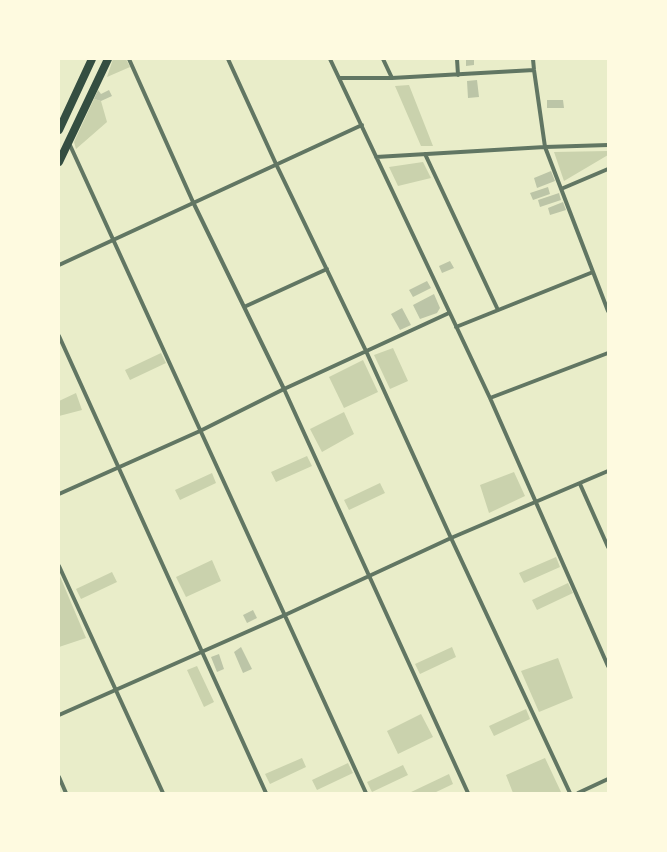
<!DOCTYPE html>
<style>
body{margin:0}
#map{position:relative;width:667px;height:852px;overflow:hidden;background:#e9edc9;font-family:Figtree,sans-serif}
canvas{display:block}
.frame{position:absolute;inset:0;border:60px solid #fefae0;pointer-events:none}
</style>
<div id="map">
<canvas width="667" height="852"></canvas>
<div class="frame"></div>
</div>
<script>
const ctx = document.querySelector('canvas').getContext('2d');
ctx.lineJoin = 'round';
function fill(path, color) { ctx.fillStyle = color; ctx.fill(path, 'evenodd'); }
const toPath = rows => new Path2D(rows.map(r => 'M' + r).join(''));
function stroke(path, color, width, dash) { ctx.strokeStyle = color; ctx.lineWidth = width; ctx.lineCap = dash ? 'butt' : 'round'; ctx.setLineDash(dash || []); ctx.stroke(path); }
const green = toPath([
 [113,59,126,59,130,67,107,77],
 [409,85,433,146,421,146,395,86],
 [94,99,101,101,107,122,76,149,74,142],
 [608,151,608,155,564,181,554,152],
 [423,162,431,178,398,186,389,167],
 [393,348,408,381,390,389,374,355],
 [161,353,166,363,130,380,125,370],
 [363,360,378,392,344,408,329,377],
 [76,393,82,410,59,416,59,401],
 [344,412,354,434,322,452,310,429],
 [307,456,312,466,276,482,271,472],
 [514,472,525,496,489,513,480,485],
 [212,473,216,483,180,500,175,490],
 [380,483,385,493,349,510,344,500],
 [556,557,560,567,524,583,519,573],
 [212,560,221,581,186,597,176,577],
 [112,572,117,582,81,599,76,589],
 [59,574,86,638,59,647],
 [568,583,573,593,537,610,532,600],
 [452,647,456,657,420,674,415,664],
 [558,658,573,698,539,712,521,671],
 [197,666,214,702,204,707,187,670],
 [526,709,530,719,494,736,489,726],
 [421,714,433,737,398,754,387,731],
 [302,758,306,767,270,784,265,774],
 [545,758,561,792,558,793,513,793,506,775],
 [348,763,353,773,317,790,312,780],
 [403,765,408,775,372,792,367,782],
 [449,774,453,784,434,793,409,793]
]);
const building = toPath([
 [466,59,474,59,474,65,466,66],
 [477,80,479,97,468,98,467,81],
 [98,90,101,94,109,90,112,96,101,101,94,99],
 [547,100,563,100,564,108,547,108],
 [551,171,555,181,537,188,534,178],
 [548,187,550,194,533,200,530,193],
 [559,193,561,200,540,207,538,200],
 [563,202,566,210,550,215,548,208],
 [450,261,454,268,442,273,439,266],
 [427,281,431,288,413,297,409,290],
 [434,294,440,308,437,313,420,319,413,305],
 [402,308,411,325,400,330,391,314],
 [253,610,257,618,247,623,243,615],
 [241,647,252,669,243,673,234,652],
 [219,654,224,669,217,672,211,657]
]);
const minor = toPath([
 [129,59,193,202,284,389,468,793],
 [228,59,276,164,366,351,451,538,570,793],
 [330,59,490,398,608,666],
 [383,59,392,78],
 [457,59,458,75],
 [533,59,534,70,545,147,608,311],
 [340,78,392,78,534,70],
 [69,143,366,793],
 [425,154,498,310],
 [376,157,545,147,608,145],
 [561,189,608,169],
 [59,265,362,125],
 [244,307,327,269],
 [456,327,593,272],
 [59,336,266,793],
 [490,398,608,353],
 [580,484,608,547],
 [59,494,200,431,284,389,449,313],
 [59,566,163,793],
 [59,715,285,615,451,538,608,471],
 [59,777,66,793],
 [578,793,608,779]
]);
const primary = toPath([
 [59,130,92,59],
 [59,162,108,59]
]);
fill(green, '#cad2ad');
fill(building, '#bcc5a7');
stroke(minor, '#617663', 4);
stroke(primary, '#344e41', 8);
</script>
